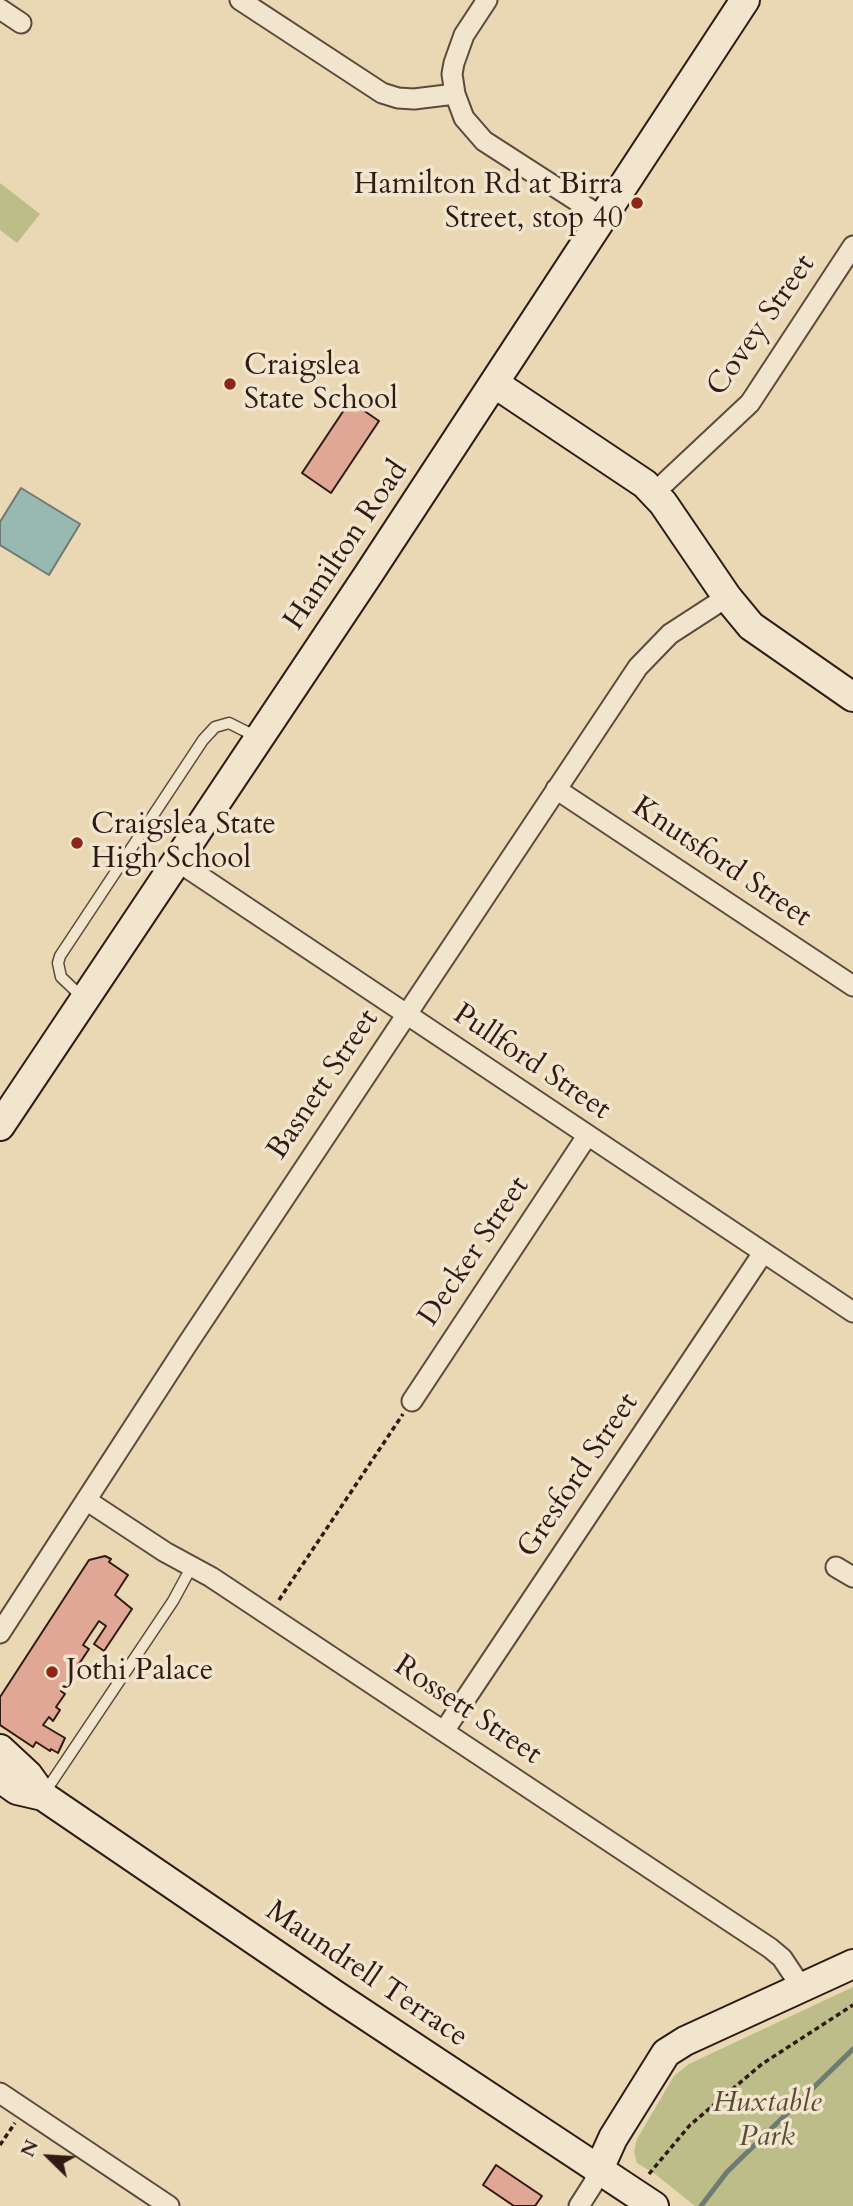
<!DOCTYPE html>
<style>
body{margin:0}
#map{position:relative;width:853px;height:2206px;overflow:hidden;background:#ead7b3;font-family:Cardo,serif}
canvas{display:block}
.north{position:absolute;left:14px;top:2122px;width:70px;height:70px;-webkit-text-stroke:5px #f1e5ce;paint-order:stroke;rotate:294deg;font-size:19px;font-weight:700;line-height:28px;text-align:center;color:#2f1b14}
.north::after{content:'';display:block;margin:auto;width:24px;height:32px;background:#2f1b14;clip-path:polygon(50% 0,100% 100%,50% 72%,0 100%)}
</style>
<div id="map">
<canvas width="853" height="2206"></canvas>
<div class="north">N</div>
</div>
<script>
const ctx = document.querySelector('canvas').getContext('2d');
ctx.lineJoin = 'round';
function fill(path, color) { ctx.fillStyle = color; ctx.fill(path, 'evenodd'); }
const toPath = rows => new Path2D(rows.map(r => 'M' + r).join(''));
function stroke(path, color, width, dash) { ctx.strokeStyle = color; ctx.lineWidth = width; ctx.lineCap = dash ? 'butt' : 'round'; ctx.setLineDash(dash || []); ctx.stroke(path); }
function label(font, color, halo, rows, align = 'center') {
  ctx.font = font + ' Cardo,serif'; ctx.lineWidth = 7; ctx.setLineDash([]); ctx.textBaseline = 'middle'; ctx.strokeStyle = halo; ctx.fillStyle = color; for (const [text, x, y, turn = 0] of rows) {
    ctx.save(); ctx.translate(x, y); ctx.rotate((+turn || 0) * Math.PI / 180); ctx.textAlign = isNaN(turn) ? turn : align; if (halo) ctx.strokeText(text, 0, 0); ctx.fillText(text, 0, 0); ctx.restore();
  }
}
const green = toPath([
 [0,183,40,214,17,243,0,230],
 [853,1987,853,2206,695,2206,655,2174,637,2163,634,2152,637,2139,674,2076,689,2064]
]);
const water = toPath([
 [21,488,80,524,49,575,0,545,0,522,21,488]
]);
const stream = toPath([
 [701,2206,727,2172,853,2049]
]);
const building = toPath([
 [350,401,379,421,331,493,302,473,350,401],
 [105,1556,111,1559,109,1562,128,1575,115,1595,132,1609,104,1651,94,1644,106,1626,99,1621,83,1645,89,1649,61,1691,65,1694,56,1707,60,1710,53,1721,49,1717,43,1725,65,1738,58,1753,51,1749,50,1751,36,1742,33,1747,0,1725,0,1697,89,1560,105,1556],
 [496,2165,542,2196,535,2206,514,2206,483,2185,496,2165]
]);
const path = toPath([
 [279,1600,403,1414],
 [0,2145,15,2123],
 [649,2174,690,2125,762,2064,853,2005]
]);
const lane = toPath([
 [82,997,61,977,58,963,60,956,203,740,215,727,229,723,257,737],
 [45,1792,173,1601,192,1566]
]);
const street = toPath([
 [240,0,382,93,398,98,414,99,455,94],
 [487,0,464,35,454,63,452,74,455,94,464,118,484,141,602,217],
 [0,9,21,23],
 [654,493,750,403,853,246],
 [556,789,853,986],
 [177,861,853,1312],
 [412,1401,587,1136],
 [86,1500,165,1552,211,1577,770,1948,782,1958,802,1988],
 [836,1567,853,1577],
 [0,1633,188,1343,638,667,670,634,727,597],
 [444,1731,763,1253],
 [0,2093,169,2206],
 [579,2206,593,2184,599,2169]
]);
const secondary = toPath([
 [494,383,645,484,663,503,727,597,751,626,853,697],
 [0,1126,368,575,745,0],
 [0,1749,28,1775,43,1796,335,1995,654,2206],
 [0,1778,17,1790,43,1796],
 [599,2169,613,2138,666,2053,685,2041,853,1964]
]);
const markers = [
 [637,203,7,"#8f2418"],
 [230,384,7,"#8f2418"],
 [77,843,7,"#8f2418"],
 [52,1672,7,"#8f2418"]
];
const poiNames = [
 ["Hamilton Rd at Birra",623,186,"right"],
 ["Street, stop 40",623,220,"right"],
 ["Craigslea",244,367],
 ["State School",244,401],
 ["Craigslea State",91,826],
 ["High School",91,860],
 ["Jothi Palace",66,1672]
];
const streetNames = [
 ["Covey Street",762,326,-55],
 ["Hamilton Road",347,546,-56],
 ["Knutsford Street",721,863,34],
 ["Pullford Street",531,1063,34],
 ["Basnett Street",324,1085,-56],
 ["Decker Street",475,1252,-56],
 ["Gresford Street",579,1476,-56],
 ["Rossett Street",467,1711,34],
 ["Maundrell Terrace",366,1975,34]
];
const parkNames = [
 ["Huxtable",767,2104],
 ["Park",767,2138]
];
fill(green, '#bcbd89');
fill(water, '#98b9b1');
stroke(water, '#6e7a72', 2);
stroke(stream, '#6e7a72', 5);
fill(building, '#e0a794');
stroke(building, '#2f1b14', 2);
stroke(lane, '#5e4a3c', 13);
stroke(street, '#5e4a3c', 23);
stroke(secondary, '#2f1b14', 32);
stroke(path, '#2f1b14', 3.5, [5, 3.5]);
stroke(lane, '#f1e5ce', 10);
stroke(street, '#f1e5ce', 19);
stroke(secondary, '#f1e5ce', 28);
for (const [x, y, r, color] of markers) { const dot = new Path2D(); dot.arc(x, y, r, 0, 2 * Math.PI); ctx.fillStyle = color; ctx.fill(dot); stroke(dot, '#f1e5ce', 2.5); }
label('30px', '#2f1b14', '#f1e5ce', poiNames, 'left');
label('30px', '#2f1b14', '#f1e5ce', streetNames);
label('italic 30px', '#594c37', '#f1e5ce', parkNames);
</script>
